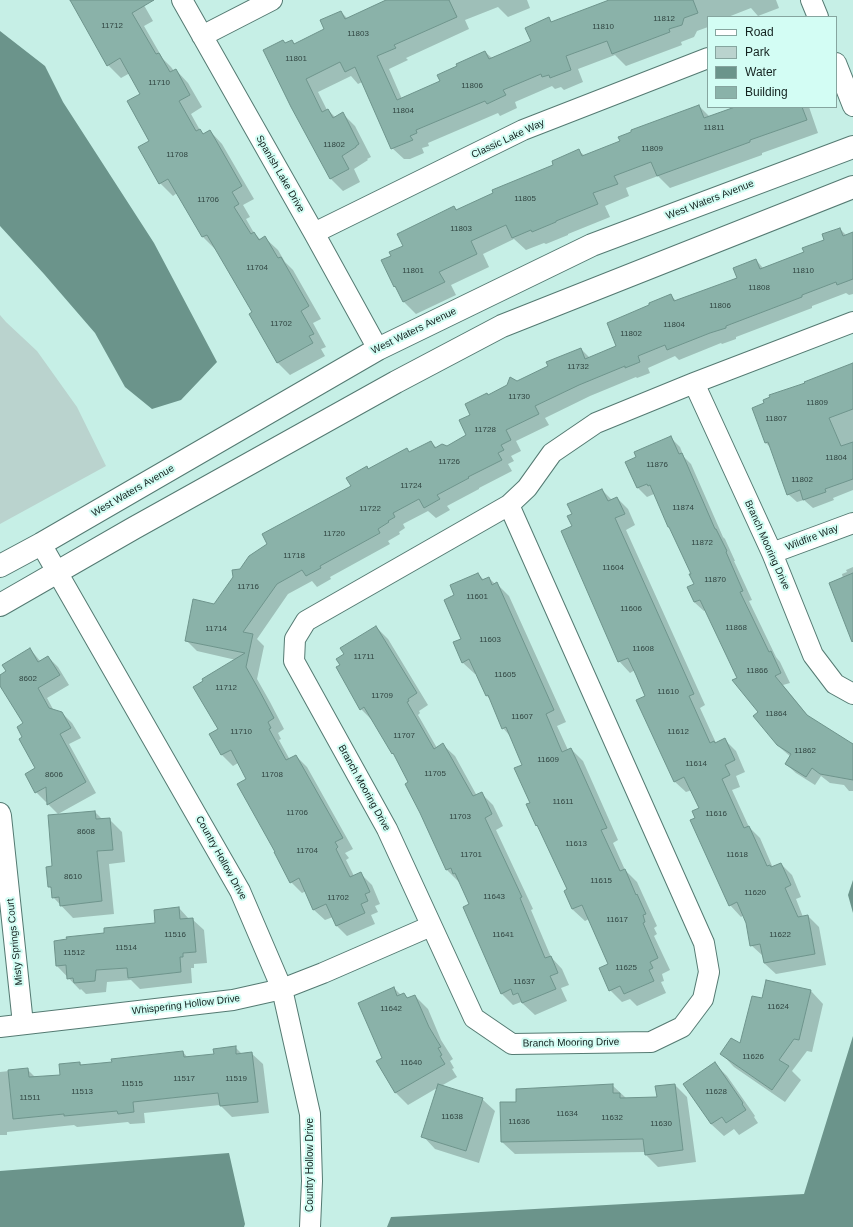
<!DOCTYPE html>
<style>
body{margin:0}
#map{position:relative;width:853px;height:1227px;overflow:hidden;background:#c6efe6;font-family:Arial,sans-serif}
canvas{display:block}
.legend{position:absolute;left:707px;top:16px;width:130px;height:92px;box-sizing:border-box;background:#d3fdf4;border:1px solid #86a59f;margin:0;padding:5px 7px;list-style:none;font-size:12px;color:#13221f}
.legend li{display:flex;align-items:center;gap:8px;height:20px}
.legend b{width:20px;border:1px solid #86a59f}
</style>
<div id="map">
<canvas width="853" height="1227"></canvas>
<ul class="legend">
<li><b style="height:5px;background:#fff"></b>Road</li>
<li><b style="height:11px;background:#bad3ce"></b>Park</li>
<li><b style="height:11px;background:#6b948b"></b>Water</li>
<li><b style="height:11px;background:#8ab2a9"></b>Building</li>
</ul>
</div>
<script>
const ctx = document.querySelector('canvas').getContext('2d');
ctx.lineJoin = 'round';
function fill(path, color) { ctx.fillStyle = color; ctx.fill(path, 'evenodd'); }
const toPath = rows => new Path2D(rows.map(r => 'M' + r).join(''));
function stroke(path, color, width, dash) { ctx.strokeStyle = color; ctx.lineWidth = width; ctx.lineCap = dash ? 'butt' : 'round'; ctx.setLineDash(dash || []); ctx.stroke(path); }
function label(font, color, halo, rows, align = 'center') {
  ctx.font = font + ' Arial,sans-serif'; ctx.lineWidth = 4; ctx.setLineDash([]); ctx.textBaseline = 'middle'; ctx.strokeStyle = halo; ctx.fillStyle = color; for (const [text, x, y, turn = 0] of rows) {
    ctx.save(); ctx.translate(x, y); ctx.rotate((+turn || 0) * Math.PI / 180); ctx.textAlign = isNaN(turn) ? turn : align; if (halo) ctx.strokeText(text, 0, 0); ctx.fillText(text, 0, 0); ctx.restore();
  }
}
const green = toPath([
 [0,315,6,322,37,351,77,407,106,466,0,524]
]);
const water = toPath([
 [0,31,45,66,63,102,154,243,217,362,181,400,152,409,125,387,95,333,44,274,0,226],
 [853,880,853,913,848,895],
 [853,1036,853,1227,387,1227,391,1217,804,1194],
 [229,1153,245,1224,244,1227,0,1227,0,1171]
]);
const shadow = toPath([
 [71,0,141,0,153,21,144,26,163,59,171,67,174,71,176,70,188,83,202,107,191,114,201,132,204,134,210,131,222,144,254,199,243,205,250,217,246,219,254,233,261,240,265,238,278,250,285,262,293,270,321,319,313,323,326,347,321,349,325,356,290,375,278,363,250,314,254,312,216,249,215,249,203,237,177,193,173,196,160,183,142,94,130,73,121,78,108,65],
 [387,0,527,0,530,8,508,17,498,7,465,20,469,29,406,58,408,60,389,69,402,99,441,82,485,52,492,58,532,41,549,19,553,23,612,0,776,0,779,8,758,16,751,8,728,17,708,17,708,27,697,31,694,37,681,42,682,45,626,66,615,55,578,69,583,82,564,90,561,87,555,89,552,86,515,102,517,108,500,116,498,113,428,143,429,146,422,148,424,153,410,159,404,159,391,147,362,82,358,84,351,76,318,92,327,110,328,110,335,117,343,114,355,126,371,157,367,159,368,160,354,169,360,182,343,191,331,179,292,106,285,44,292,41,295,44,326,29,341,12,348,19],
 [699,106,710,117,738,107,809,107,818,133,762,153,762,155,670,188,658,176,626,188,629,196,605,206,610,217,568,234,568,235,546,244,544,243,526,250,514,239,483,254,489,267,451,285,456,295,416,314,404,302,398,290,395,286,392,256,454,207,457,210,555,165,579,151,585,156,621,142],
 [840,229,847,236,853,233,853,294,849,295,846,293,812,306,812,308,736,337,736,339,722,344,721,343,679,360,675,356,648,368,650,373,637,378,636,377,590,396,545,418,549,425,516,441,521,451,511,456,514,461,508,464,512,471,479,488,479,489,447,506,450,510,436,518,428,511,403,524,405,528,399,532,400,534,388,541,390,544,330,577,331,579,317,587,312,581,288,594,257,639,264,646,257,679,270,702,284,729,278,733,281,739,279,740,290,760,296,756,307,767,353,849,345,853,349,858,346,860,354,876,361,874,372,885,380,904,375,906,378,912,371,915,375,924,347,936,336,925,333,917,325,920,314,910,306,891,302,893,291,882,277,852,247,779,238,763,233,766,222,755,211,734,220,729,236,660,197,651,186,640,215,605,240,570,352,486,367,468,369,469,406,449,410,453,431,442,437,448,447,447,468,436,472,415,488,396,549,366,581,349,590,358,618,347,671,295,676,301,738,278,756,260,763,268,805,252,825,241],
 [853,365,853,490,833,498,834,500,813,508,804,500,797,502,788,494,771,448,766,443,806,384],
 [670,437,680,447,684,457,691,464,723,537,725,539,735,561,734,561,752,600,749,601,776,657,780,662,790,683,783,685,810,718,848,742,853,743,853,791,849,791,844,785,830,783,821,776,815,785,796,773,786,764,791,757,777,745,759,712,706,610,704,611,694,602,695,585,692,574,654,494,647,497,638,488,627,462,637,458],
 [602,490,612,500,617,498,628,509,635,525,626,530,705,705,700,708,716,743,724,739,736,751,745,772,736,776,740,787,732,790,749,827,760,838,773,868,781,864,792,875,801,897,796,899,803,917,808,916,819,927,826,965,776,974,764,963,763,956,751,945,747,923,744,915,741,917,730,905,696,818,700,808,692,790,686,792,674,781,647,697,635,670,630,673,619,661,573,527,573,514],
 [853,567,853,629,842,574,847,572,846,570],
 [478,574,484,580,489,578,495,584,497,584,509,596,566,722,557,726,568,750,571,749,583,761,618,840,613,843,625,870,637,882,657,926,654,928,657,934,654,936,670,970,662,974,664,981,661,982,666,993,637,1006,630,999,622,1002,610,990,609,964,589,919,585,921,572,909,568,890,540,828,537,825,523,765,510,736,503,728,490,699,487,696,476,673,475,674,462,662,463,639,456,596],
 [376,627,388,639,428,705,419,711,420,713,418,715,437,748,443,745,455,756,477,796,482,794,493,805,503,826,496,830,533,909,531,910,551,957,562,969,569,985,561,988,567,1001,535,1015,521,1002,513,1005,501,993,471,905,460,881,459,882,447,870,410,782,396,756,393,753,373,721,361,709,337,668,341,665,345,655],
 [30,649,41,662,48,657,58,667,69,685,47,698,54,711,62,713,72,723,81,738,69,744,96,793,58,814,48,804,48,801,46,802,36,792,37,768,23,737],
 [95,812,103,820,109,819,122,832,125,862,109,864,114,914,73,918,53,897,52,889,49,886,53,867],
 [179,908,189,919,192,919,204,930,207,963,194,964,194,968,191,968,192,983,140,989,131,980,107,982,106,992,86,994,81,989,80,990,57,966,55,942,105,934,156,924],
 [767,981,811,991,823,1004,812,1052,807,1051,792,1071,801,1080,785,1102,734,1067,722,1054,740,1045,763,999],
 [394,988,401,995,404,994,409,999,415,996,428,1009,441,1040,453,1059,450,1061,454,1068,452,1069,457,1077,441,1086,482,1099,495,1111,479,1163,435,1149,423,1136,437,1088,408,1105,396,1093,378,1062,384,1058],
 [235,1047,242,1054,251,1053,263,1064,269,1113,232,1117,220,1105,144,1113,145,1123,130,1124,128,1122,77,1127,74,1125,7,1132,7,1135,0,1135,0,1072,27,1069,36,1078,61,1075,80,1063,82,1066,113,1063,183,1052,188,1058,215,1055],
 [715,1064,727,1076,755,1116,754,1117,758,1123,739,1135,734,1129,724,1136,711,1124],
 [612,1085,626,1098,658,1097,675,1085,687,1097,696,1162,658,1167,646,1155,645,1152,515,1154,502,1142,517,1103]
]);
const building = toPath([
 [70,0,154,0,132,13,156,54,159,53,170,72,176,69,190,95,179,101,196,131,200,129,203,134,210,130,242,186,232,192,239,204,234,207,251,234,254,232,259,240,265,236,278,258,281,257,309,306,301,311,314,334,309,336,313,343,277,363,249,314,252,312,207,235,202,237,168,179,159,184,138,147,149,141,127,101,140,94,120,58,107,66,70,0],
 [386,0,449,0,457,17,394,45,396,48,377,56,397,100,440,81,437,75,457,66,456,64,485,51,489,59,531,41,525,28,549,17,551,22,609,0,693,0,698,13,684,18,682,25,669,29,670,32,612,54,607,41,566,56,571,70,550,78,549,75,542,77,541,74,503,90,506,95,487,104,485,101,416,130,417,133,410,136,413,140,391,149,355,67,345,72,340,62,306,79,322,112,328,109,333,118,343,112,359,144,356,146,356,147,342,156,349,169,330,179,291,107,263,50,283,40,285,43,292,40,294,44,324,29,320,20,341,11,345,19,386,0],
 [699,105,704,118,735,107,802,107,807,120,750,140,750,142,657,176,651,162,614,176,618,184,593,193,598,204,556,221,556,222,532,232,531,230,512,238,506,225,471,241,477,254,439,272,445,282,403,302,395,286,394,287,381,260,391,256,389,252,403,246,397,234,454,206,456,210,493,193,492,190,553,165,552,161,579,149,582,156,620,141,618,137,631,132,631,130,699,105],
 [840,228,843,236,853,232,853,279,837,285,836,282,802,295,802,297,726,326,726,328,710,333,667,350,665,345,638,356,640,362,625,368,625,366,579,385,535,406,539,414,506,430,511,440,501,445,504,450,498,453,502,460,468,477,469,478,437,495,440,499,424,508,419,499,393,513,395,517,388,521,389,522,378,529,380,533,320,566,321,568,306,576,302,570,277,584,243,632,253,634,246,667,259,690,274,718,268,722,271,728,269,729,286,760,296,755,343,838,335,842,338,847,336,849,350,877,361,872,370,892,365,894,368,901,361,904,365,913,336,926,326,904,313,910,299,878,290,883,274,852,275,852,237,784,246,779,231,750,221,755,209,734,218,729,193,687,203,681,202,679,245,653,185,641,193,599,214,604,233,577,232,570,240,569,249,556,267,544,262,534,351,486,346,478,367,466,368,469,407,448,409,452,431,441,435,448,442,444,447,446,466,435,459,420,470,415,465,404,487,393,488,395,507,385,510,377,517,381,548,366,546,362,581,348,585,359,616,346,607,323,649,305,649,303,671,294,674,301,737,278,733,268,756,259,760,269,804,252,802,248,824,240,822,234,840,228],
 [853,363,853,409,829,418,841,446,853,442,853,479,825,489,826,492,803,500,800,490,787,495,768,442,765,443,752,408,764,403,763,400,770,397,769,395,805,383,804,382,853,363],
 [671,436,679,454,682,453,715,529,716,529,727,551,726,552,743,591,740,592,769,652,771,651,781,673,775,676,807,715,853,744,853,780,820,774,812,768,806,777,785,764,791,754,777,745,753,716,758,712,732,680,737,678,700,600,694,602,687,587,694,584,689,574,691,574,669,527,668,527,650,485,648,486,647,484,637,488,625,462,636,457,634,452,671,436],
 [602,489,608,501,617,497,625,514,615,518,694,694,689,696,710,743,714,741,715,743,725,738,735,760,725,765,730,775,722,779,744,828,749,826,767,866,770,865,771,867,781,863,791,885,785,888,798,917,808,915,815,954,764,963,760,944,750,946,746,923,737,902,729,906,690,820,695,818,692,811,699,808,684,777,674,782,636,700,645,696,636,675,628,658,618,662,561,531,572,526,567,516,572,514,567,504,602,489],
 [478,573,482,580,489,577,492,585,497,582,554,710,546,714,562,752,571,748,607,828,601,830,620,871,625,869,636,895,637,894,646,914,643,915,645,922,643,923,658,958,650,962,653,968,649,970,654,981,624,994,620,986,609,991,599,968,608,964,582,905,572,909,564,891,567,889,537,825,536,826,526,804,530,803,514,768,522,765,506,727,502,729,488,695,486,696,469,659,462,663,453,642,461,639,444,600,454,595,450,585,478,573],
 [853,573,853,641,852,642,829,583,853,573],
 [376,626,417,693,408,699,409,701,407,702,434,749,443,743,473,796,482,792,492,814,485,818,522,897,520,898,545,958,551,956,558,973,550,976,556,989,522,1003,518,993,513,995,511,989,501,994,463,907,469,904,455,873,453,874,451,868,446,870,420,813,405,784,408,782,393,753,392,754,364,707,360,710,336,667,340,665,336,659,344,654,340,648,376,626],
 [30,648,38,662,48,656,60,675,38,688,49,708,62,712,71,728,60,734,86,782,47,805,46,787,35,793,25,774,35,768,19,739,22,737,17,727,23,723,0,686,0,675,6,671,2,665,30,648],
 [95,811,96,819,110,818,113,850,97,851,102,901,60,906,59,897,52,898,51,887,48,887,46,867,52,866,48,815,95,811],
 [179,907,180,919,193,918,196,952,183,953,183,957,180,957,181,972,128,978,127,968,96,970,95,981,74,983,73,978,67,979,66,965,56,966,54,941,67,939,66,937,104,933,104,928,155,923,154,910,179,907],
 [766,980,811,990,799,1040,794,1039,779,1060,789,1066,772,1090,720,1054,731,1038,740,1043,752,996,762,998,766,980],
 [394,987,397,996,404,993,407,998,415,995,429,1027,441,1047,438,1048,442,1055,440,1056,445,1064,395,1093,376,1061,382,1058,358,1003,394,987],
 [236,1046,236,1054,252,1052,258,1102,220,1106,218,1093,133,1102,134,1112,118,1114,117,1111,64,1116,64,1114,13,1119,8,1070,28,1068,29,1077,60,1075,59,1064,80,1062,80,1065,112,1062,111,1059,183,1051,184,1057,214,1054,213,1049,236,1046],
 [715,1062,743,1103,742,1104,746,1110,726,1123,722,1117,711,1124,683,1084,715,1062],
 [438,1084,483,1098,466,1151,421,1137,438,1084],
 [613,1084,613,1093,620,1093,620,1098,657,1097,655,1086,675,1084,683,1150,645,1155,643,1139,501,1142,500,1102,516,1102,516,1089,613,1084]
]);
const minor = toPath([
 [182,0,314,233,378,349],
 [811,0,818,17],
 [202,36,272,0],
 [836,63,853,106],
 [314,233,523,130,708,58],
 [694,383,772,553,813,655,835,684,853,694],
 [509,505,704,943,709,972,703,999,682,1027,651,1042,512,1044,474,1018,387,829,294,661,295,639,306,621,509,505,527,488,552,453,596,423,694,383,853,322],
 [41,544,240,891,282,989,310,1114,312,1181,310,1227],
 [772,553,853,523],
 [0,813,1,816,23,1024],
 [0,1027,233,1000,282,989,323,973,431,926]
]);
const tertiary = toPath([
 [0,566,41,544,378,349,592,245,853,147],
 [0,605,134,528,396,382,502,326,853,187]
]);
const numberNames = [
 ["11812",664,19],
 ["11712",112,26],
 ["11810",603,27],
 ["11803",358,34],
 ["11801",296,59],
 ["11710",159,83],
 ["11806",472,86],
 ["11804",403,111],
 ["11811",714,128],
 ["11802",334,145],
 ["11809",652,149],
 ["11708",177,155],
 ["11805",525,199],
 ["11706",208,200],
 ["11803",461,229],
 ["11704",257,268],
 ["11801",413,271],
 ["11810",803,271],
 ["11808",759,288],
 ["11806",720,306],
 ["11702",281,324],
 ["11804",674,325],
 ["11802",631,334],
 ["11732",578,367],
 ["11730",519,397],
 ["11809",817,403],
 ["11807",776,419],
 ["11728",485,430],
 ["11804",836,458],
 ["11726",449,462],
 ["11876",657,465],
 ["11802",802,480],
 ["11724",411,486],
 ["11874",683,508],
 ["11722",370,509],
 ["11720",334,534],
 ["11872",702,543],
 ["11718",294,556],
 ["11604",613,568],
 ["11870",715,580],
 ["11716",248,587],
 ["11601",477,597],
 ["11606",631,609],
 ["11868",736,628],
 ["11714",216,629],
 ["11603",490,640],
 ["11608",643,649],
 ["11711",364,657],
 ["11866",757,671],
 ["11605",505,675],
 ["8602",28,679],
 ["11712",226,688],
 ["11610",668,692],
 ["11709",382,696],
 ["11864",776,714],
 ["11607",522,717],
 ["11710",241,732],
 ["11612",678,732],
 ["11707",404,736],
 ["11862",805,751],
 ["11609",548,760],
 ["11614",696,764],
 ["11705",435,774],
 ["8606",54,775],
 ["11708",272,775],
 ["11611",563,802],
 ["11706",297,813],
 ["11616",716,814],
 ["11703",460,817],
 ["8608",86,832],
 ["11613",576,844],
 ["11704",307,851],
 ["11701",471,855],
 ["11618",737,855],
 ["8610",73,877],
 ["11615",601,881],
 ["11620",755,893],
 ["11643",494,897],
 ["11702",338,898],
 ["11617",617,920],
 ["11516",175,935],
 ["11641",503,935],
 ["11622",780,935],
 ["11514",126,948],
 ["11512",74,953],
 ["11625",626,968],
 ["11637",524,982],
 ["11624",778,1007],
 ["11642",391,1009],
 ["11626",753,1057],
 ["11640",411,1063],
 ["11517",184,1079],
 ["11519",236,1079],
 ["11515",132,1084],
 ["11513",82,1092],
 ["11628",716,1092],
 ["11511",30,1098],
 ["11634",567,1114],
 ["11638",452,1117],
 ["11632",612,1118],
 ["11636",519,1122],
 ["11630",661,1124]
];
const streetNames = [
 ["Classic Lake Way",508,139,-25],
 ["Spanish Lake Drive",280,174,60],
 ["West Waters Avenue",710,200,-21],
 ["West Waters Avenue",414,331,-26],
 ["West Waters Avenue",133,491,-30],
 ["Wildfire Way",812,538,-21],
 ["Branch Mooring Drive",767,545,66],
 ["Branch Mooring Drive",364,788,61],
 ["Country Hollow Drive",221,858,61],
 ["Misty Springs Court",15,942,-96],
 ["Whispering Hollow Drive",186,1005,-7],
 ["Branch Mooring Drive",571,1043,-1],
 ["Country Hollow Drive",310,1165,-90]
];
fill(green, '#bad3ce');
fill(water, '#6b948b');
fill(shadow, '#0003');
fill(building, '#8ab2a9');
stroke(building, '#6e948c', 1);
stroke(minor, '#547a72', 22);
stroke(tertiary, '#547a72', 24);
stroke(minor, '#fff', 20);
stroke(tertiary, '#fff', 22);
label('8px', '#314642', null, numberNames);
label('10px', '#13221f', '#d3fdf4', streetNames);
</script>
